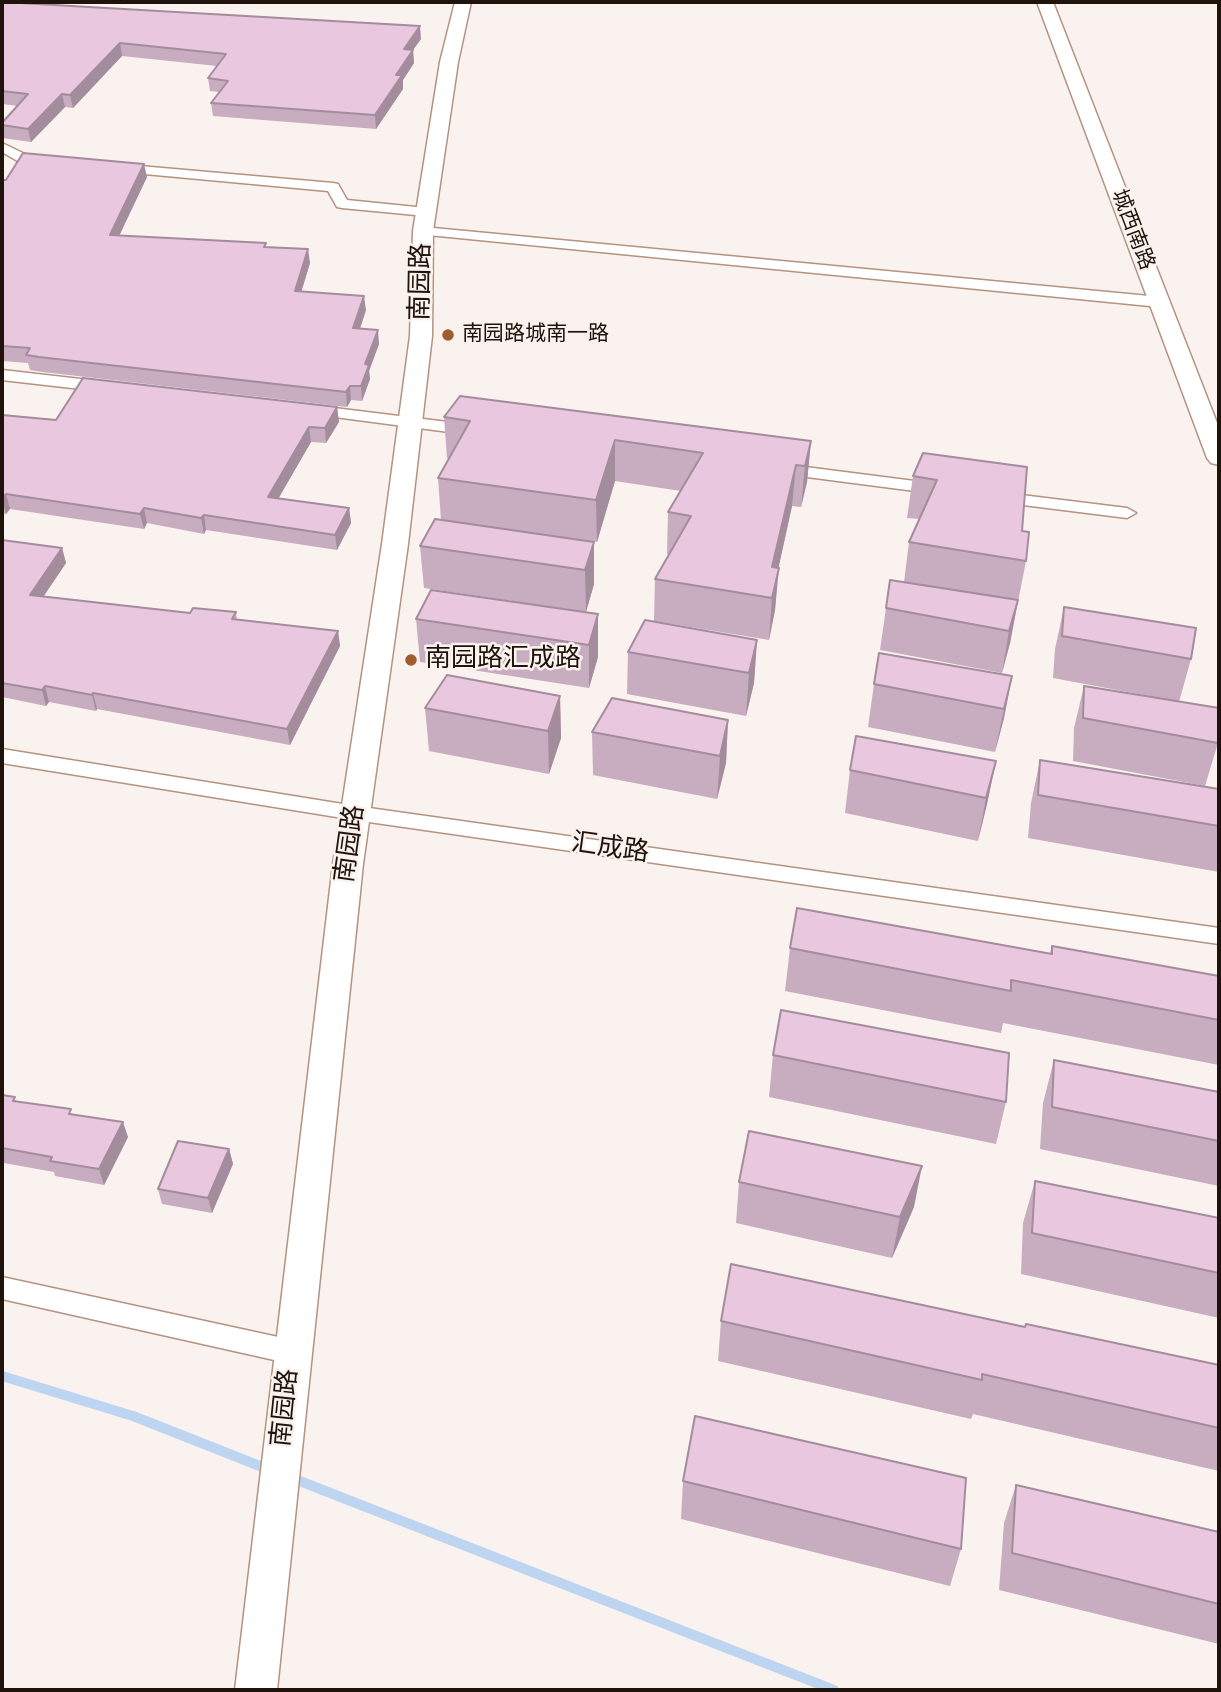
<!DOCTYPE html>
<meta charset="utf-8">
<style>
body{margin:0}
#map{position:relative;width:1221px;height:1692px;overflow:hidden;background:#faf2ee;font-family:Jost,sans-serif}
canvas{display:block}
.frame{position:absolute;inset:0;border:4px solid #1f130b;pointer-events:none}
</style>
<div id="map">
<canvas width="1221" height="1692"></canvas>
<div class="frame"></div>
</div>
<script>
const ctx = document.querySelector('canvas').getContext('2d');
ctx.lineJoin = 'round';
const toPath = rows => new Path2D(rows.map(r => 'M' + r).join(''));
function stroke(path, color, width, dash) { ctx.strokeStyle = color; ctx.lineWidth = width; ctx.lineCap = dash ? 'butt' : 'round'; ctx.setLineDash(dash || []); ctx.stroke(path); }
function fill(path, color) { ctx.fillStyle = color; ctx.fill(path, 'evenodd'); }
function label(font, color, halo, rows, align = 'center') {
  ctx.font = font + ' Jost,"Noto Sans SC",sans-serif'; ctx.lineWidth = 5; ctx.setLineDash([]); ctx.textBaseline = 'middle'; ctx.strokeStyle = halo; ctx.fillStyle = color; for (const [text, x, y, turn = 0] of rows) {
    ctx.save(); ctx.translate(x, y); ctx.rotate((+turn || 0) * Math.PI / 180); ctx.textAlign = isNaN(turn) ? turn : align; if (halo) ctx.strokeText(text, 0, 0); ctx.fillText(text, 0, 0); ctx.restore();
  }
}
const stream = toPath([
 [2,1376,133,1416,270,1470],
 [292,1478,834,1690]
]);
const street = toPath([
 [2,143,29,156,47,158,54,162,47,166,21,163,2,152,2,143],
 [117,164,333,183,338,184,347,200,426,208,433,212,426,216,342,208,337,207,328,191,112,171,110,168,117,164],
 [423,227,1160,297,1168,302,1160,307,418,234,418,228,423,227],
 [2,370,107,382,115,387,107,392,2,380,2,370],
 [310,405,472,425,480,430,472,435,304,413,302,410,304,407,310,405],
 [782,464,938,484,947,489,938,494,776,473,774,469,776,465,782,464],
 [997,492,1127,508,1136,513,1127,518,991,501,988,497,997,492],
 [2,749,355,806,1219,928,1219,944,355,820,2,763,2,749],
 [2,1277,292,1340,301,1344,305,1352,301,1360,292,1364,2,1299,2,1277]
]);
const secondary = toPath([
 [455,2,471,2,458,62,433,231,432,336,408,544,363,864,277,1690,235,1690,333,864,382,544,410,336,413,231,440,62,455,2],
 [1037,2,1053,2,1219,428,1219,465,1211,463,1207,458,1037,2]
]);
const wall = toPath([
 [2,2,421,39,413,50,414,63,403,80,403,89,376,129,213,116,211,103,219,92,210,91,208,78,217,66,122,56,73,108,65,107,31,142,3,138,2,132,2,123,18,106,2,104],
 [147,177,119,235,266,247,310,263,301,292,366,310,360,329,379,344,369,371,370,379,362,401,351,400,347,407,43,372,30,370,28,363,2,361,2,180],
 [337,407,339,422,326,443,311,442,278,499,349,508,351,523,337,550,206,530,204,534,147,523,144,529,10,509,6,514,2,513,2,415,56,420],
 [444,417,811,441,807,482,801,507,792,506,778,568,775,610,769,640,654,621,655,579,669,554,667,554,668,512,681,491,615,481,597,542,441,520,438,478,449,458,447,458],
 [923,453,1022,531,1026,561,1010,643,1002,673,880,650,886,608,904,582,909,542,919,519,907,518,913,476],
 [2,540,62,548,66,563,44,596,190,613,236,612,237,620,338,631,340,646,290,745,97,709,96,711,49,702,46,706,2,697],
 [594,542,594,584,586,612,424,588,420,546],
 [1064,607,1191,659,1179,702,1218,743,1205,786,1073,761,1074,728,1084,686,1160,698,1053,678,1055,649],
 [598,614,598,657,589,688,420,662,416,619],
 [757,640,754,683,746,716,627,694,628,652],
 [1012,676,1004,718,995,752,868,727,874,684],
 [560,696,561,738,549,774,429,751,425,708],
 [728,720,726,763,717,799,593,775,592,732],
 [1040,760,1219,789,1219,872,1028,838,1031,803],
 [996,761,987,804,978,841,845,813,850,770],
 [1052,946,1219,976,1219,1065,1003,1023,1001,1033,785,991,790,948,1050,953],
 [773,1055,1006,1102,996,1144,769,1097],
 [1054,1060,1219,1092,1219,1186,1040,1149,1043,1103],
 [2,1095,17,1101,73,1114,128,1137,104,1185,55,1176,54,1172,4,1163,3,1160,2,1160],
 [229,1149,233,1164,212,1213,162,1204,158,1189],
 [1035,1181,1219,1218,1219,1318,1021,1274,1023,1223],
 [739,1182,914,1207,892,1258,736,1223],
 [721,1321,1025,1327,1219,1365,1219,1471,973,1414,971,1419,718,1361],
 [683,1481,961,1549,950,1586,681,1519],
 [1016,1485,1219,1532,1219,1644,999,1590,1004,1523]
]);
const shadedWall = toPath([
 [420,26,421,39,413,50,414,63,403,80,403,89,376,129,375,115,396,75,404,49],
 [120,43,122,56,73,108,70,95],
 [62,94,65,107,31,142,28,129],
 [144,164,147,177,113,249,110,235],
 [308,249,310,263,297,306,295,291],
 [364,296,366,310,355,343,353,328],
 [378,330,379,344,369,371,370,379,362,401,361,386,365,364],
 [350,386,351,400,347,407,346,392],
 [337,407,339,422,326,443,325,428],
 [309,427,311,442,270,513,268,497],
 [615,440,615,481,597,542,596,500],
 [811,441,807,482,801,507,805,466],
 [796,465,792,506,772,598,772,567],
 [6,494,10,509,6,514,2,499],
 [144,508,147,523,144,529,140,514],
 [349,508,351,523,337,550,335,535],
 [204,515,206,530,204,534,201,518],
 [594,542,594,584,586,612,585,570],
 [62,548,66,563,34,610,30,595],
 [779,568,775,610,769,640,772,598],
 [1018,600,1010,643,1002,673,1009,631],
 [598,614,598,657,589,688,589,645],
 [338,631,340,646,290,745,287,729],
 [757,640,754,683,746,716,749,673],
 [1012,676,1004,718,995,752,1004,709],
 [45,686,49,702,46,706,42,690],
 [93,693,97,709,96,711,92,695],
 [560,696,561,738,549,774,548,731],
 [728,720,726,763,717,799,720,756],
 [996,761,987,804,978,841,986,798],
 [123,1122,128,1137,104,1185,99,1169],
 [229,1149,233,1164,212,1213,208,1198],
 [922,1166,914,1207,892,1258,900,1217]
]);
const building = toPath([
 [2,2,420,26,404,49,413,50,396,75,402,75,375,115,211,103,228,81,208,78,226,54,120,43,70,95,62,94,28,129,2,125,2,123,28,94,2,91,2,2],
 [23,153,144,164,110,235,266,243,264,247,308,249,295,291,364,296,353,328,378,330,365,364,369,365,361,386,350,386,346,392,39,357,26,355,30,348,2,346,2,180,6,180,23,153],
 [83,378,337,407,325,428,309,427,268,497,349,508,335,535,204,515,201,518,144,508,140,514,6,494,2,499,2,415,56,420,83,378],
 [460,396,811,441,805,466,796,465,772,567,779,568,772,598,655,579,691,516,668,512,703,453,615,440,596,500,438,478,470,421,444,417,460,396],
 [923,453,1027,467,1022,531,1029,532,1026,561,909,542,937,480,913,476,923,453],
 [435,519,594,542,585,570,420,546,435,519],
 [2,540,62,548,30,595,190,613,193,608,236,612,232,619,338,631,287,729,93,693,92,695,45,686,42,690,2,683,2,540],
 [890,580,1018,600,1009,631,886,608,890,580],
 [431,590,598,614,589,645,416,619,431,590],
 [1064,607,1196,628,1191,659,1062,636,1064,607],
 [645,620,757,640,749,673,628,652,645,620],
 [879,653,1012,676,1004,709,874,684,879,653],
 [447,675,560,696,548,731,425,708,447,675],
 [1084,686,1219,708,1218,743,1083,718,1084,686],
 [612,698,728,720,720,756,592,732,612,698],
 [856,736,996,761,986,798,850,770,856,736],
 [1040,760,1219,789,1219,826,1038,795,1040,760],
 [797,908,1052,954,1052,946,1219,976,1219,1020,1011,980,1011,991,790,948,797,908],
 [781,1010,1009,1053,1006,1102,773,1055,781,1010],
 [1054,1060,1219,1092,1219,1141,1052,1107,1054,1060],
 [2,1095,15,1097,13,1101,71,1109,69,1114,123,1122,99,1169,50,1161,52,1157,2,1148,2,1095],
 [749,1131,922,1166,900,1217,739,1182,749,1131],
 [178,1141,229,1149,208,1198,158,1189,178,1141],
 [1035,1181,1219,1218,1219,1273,1032,1233,1035,1181],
 [731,1264,1025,1327,1026,1324,1219,1365,1219,1428,982,1374,982,1380,721,1321,731,1264],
 [695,1416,966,1478,961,1549,683,1481,695,1416],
 [1016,1485,1219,1532,1219,1604,1012,1553,1016,1485]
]);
const markers = [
 [448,335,7,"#a05c2e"],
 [411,660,7,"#a05c2e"]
];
const farStreetnames = [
 ["城西南路",1132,230,69]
];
const farPoinames = [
 ["南园路城南一路",462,335]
];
const streetNames = [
 ["南园路",422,282,-89],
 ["南园路",351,844,-82],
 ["汇成路",610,849,8],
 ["南园路",286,1408,-84]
];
const poiNames = [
 ["南园路汇成路",425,660]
];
stroke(stream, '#bed5f1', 10);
stroke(street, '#b49380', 3);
stroke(secondary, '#b49380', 3);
fill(street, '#fff');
fill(secondary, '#fff');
fill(wall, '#c8acc0');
fill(shadedWall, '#a38c9c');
fill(building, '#e9c8df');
stroke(building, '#a38c9c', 2);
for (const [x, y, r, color] of markers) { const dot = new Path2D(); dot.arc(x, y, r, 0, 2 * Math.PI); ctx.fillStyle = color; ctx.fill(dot); stroke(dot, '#faf2ee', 2.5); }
label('21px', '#1f130b', '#faf2ee', farStreetnames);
label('21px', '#1f130b', '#faf2ee', farPoinames, 'left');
label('26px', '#1f130b', '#faf2ee', streetNames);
label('26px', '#1f130b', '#faf2ee', poiNames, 'left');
</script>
